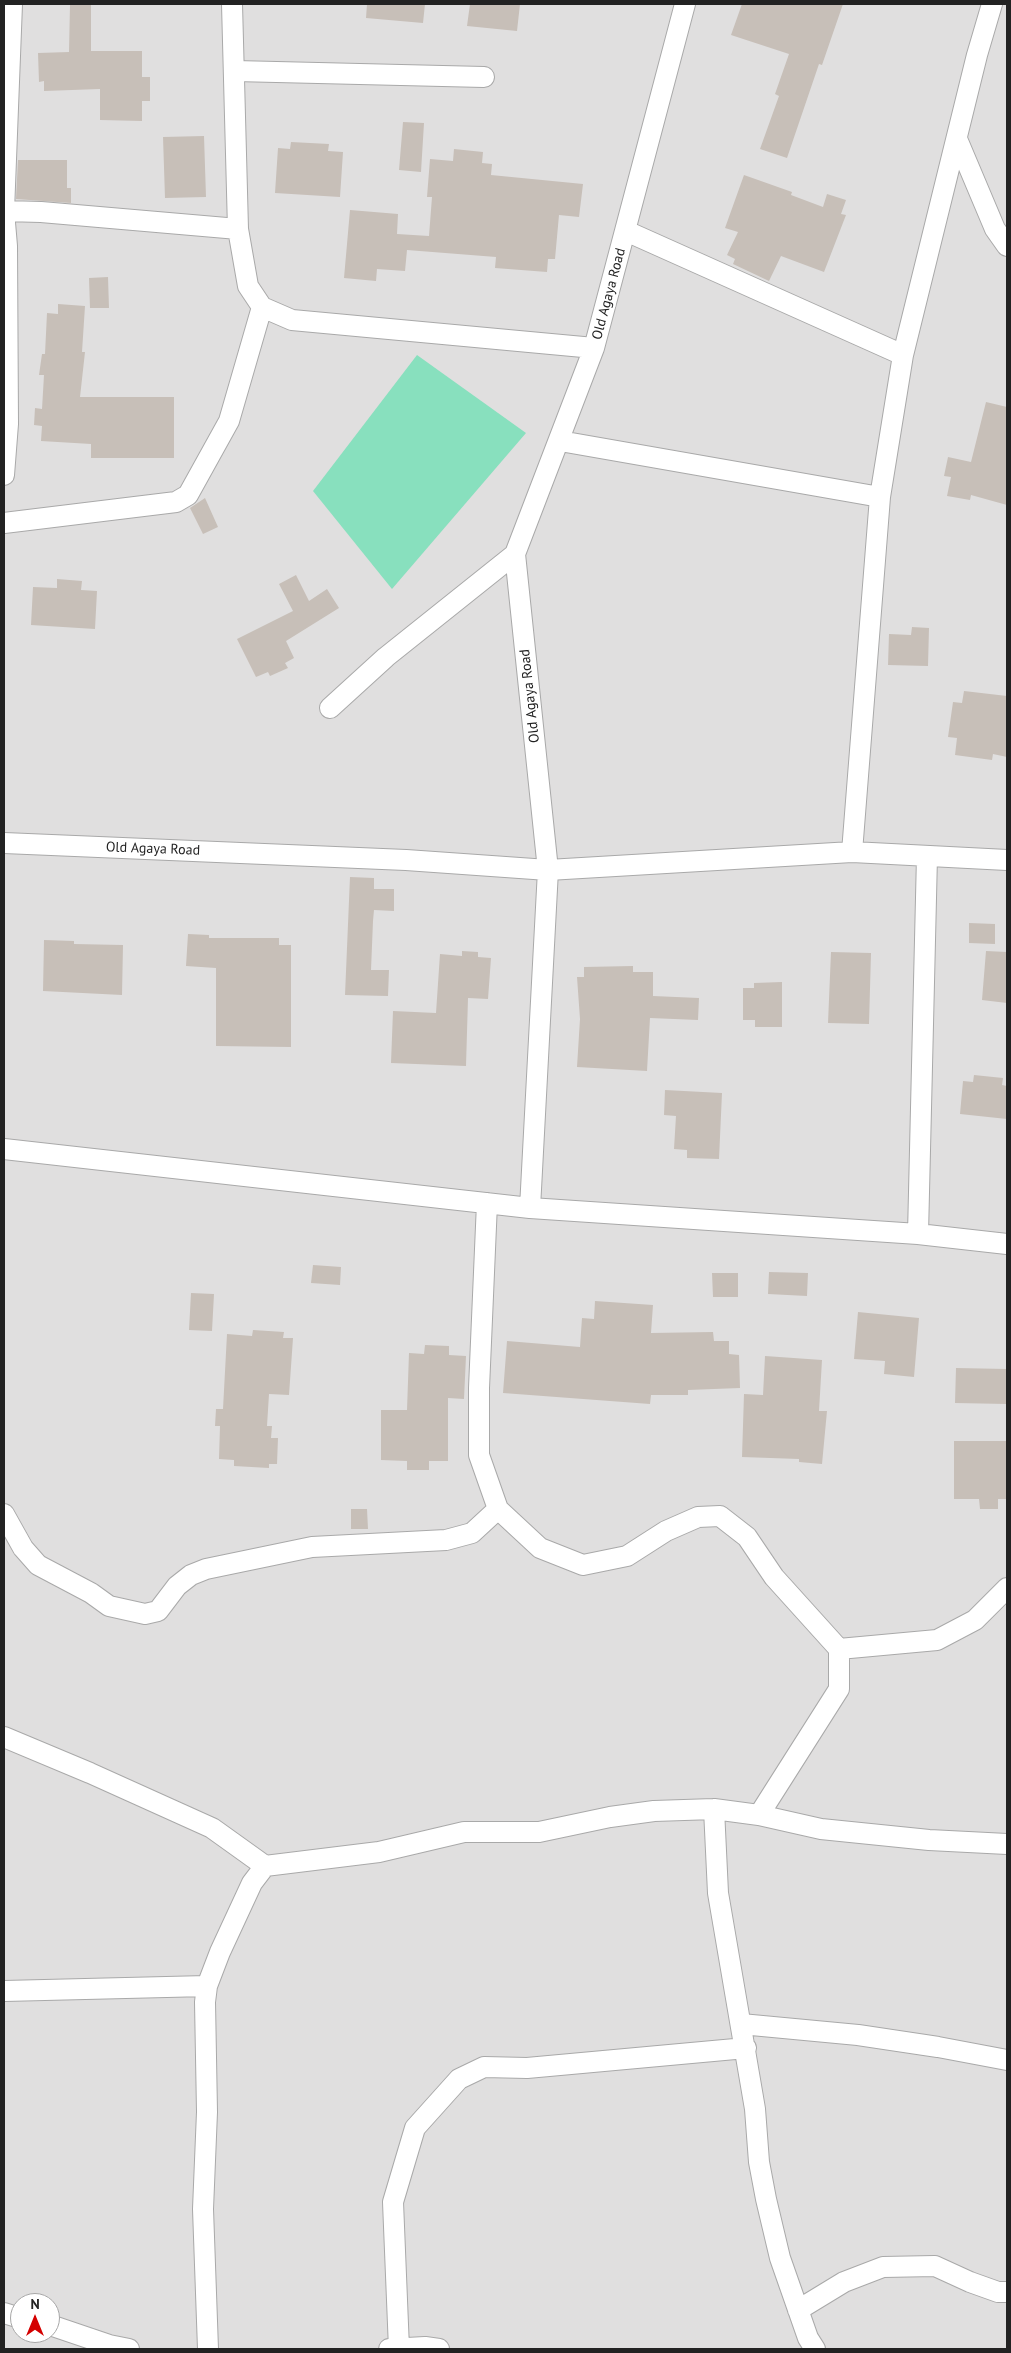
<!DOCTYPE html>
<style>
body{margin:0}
#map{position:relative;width:1011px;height:2353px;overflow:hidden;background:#f2efe9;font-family:"PT Sans",sans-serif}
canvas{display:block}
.frame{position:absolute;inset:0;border:5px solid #222;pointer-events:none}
.north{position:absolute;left:10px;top:2293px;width:50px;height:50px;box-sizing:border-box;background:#fff;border:1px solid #a7a7a7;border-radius:50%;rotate:0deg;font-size:14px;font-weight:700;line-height:20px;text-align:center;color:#222}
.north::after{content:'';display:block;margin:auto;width:18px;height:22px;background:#d40000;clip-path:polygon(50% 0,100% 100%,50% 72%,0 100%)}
</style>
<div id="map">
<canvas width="1011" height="2353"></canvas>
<div class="frame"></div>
<div class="north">N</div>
</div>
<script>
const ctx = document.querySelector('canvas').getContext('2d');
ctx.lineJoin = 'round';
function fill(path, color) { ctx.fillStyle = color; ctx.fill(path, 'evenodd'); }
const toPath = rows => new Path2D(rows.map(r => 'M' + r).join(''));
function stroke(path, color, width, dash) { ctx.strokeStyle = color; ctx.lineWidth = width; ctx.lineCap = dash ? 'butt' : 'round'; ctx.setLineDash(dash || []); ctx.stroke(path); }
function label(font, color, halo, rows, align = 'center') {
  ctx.font = font + ' "PT Sans",sans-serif'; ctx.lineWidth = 4.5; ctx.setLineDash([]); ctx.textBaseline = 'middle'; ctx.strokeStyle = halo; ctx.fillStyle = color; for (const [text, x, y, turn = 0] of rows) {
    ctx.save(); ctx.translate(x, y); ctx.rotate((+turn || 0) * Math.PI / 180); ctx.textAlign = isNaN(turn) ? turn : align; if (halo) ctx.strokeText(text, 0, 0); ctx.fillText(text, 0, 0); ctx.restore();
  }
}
const residential = toPath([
 [4,4,1007,4,1007,2349,4,2349],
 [20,2303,50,2303,50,2333,20,2333]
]);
const pitch = toPath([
 [417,355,526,433,392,589,313,491]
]);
const building = toPath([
 [367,4,425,4,423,23,366,18],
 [470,4,520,4,517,31,467,26],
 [742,4,843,4,822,65,819,64,787,158,760,149,779,96,775,94,789,54,731,35],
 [70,5,91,5,91,51,142,51,142,77,150,77,150,101,142,101,142,121,100,120,100,89,44,91,44,81,39,82,38,53,69,52],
 [403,122,424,123,421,172,399,170],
 [204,136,206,197,165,198,163,137],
 [291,142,329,144,328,151,343,152,340,197,275,193,278,148,290,149],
 [454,149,483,152,482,163,492,164,491,175,583,184,579,217,559,215,555,259,548,259,547,272,495,268,496,257,407,250,405,271,377,269,376,281,344,278,350,210,398,214,397,234,429,236,432,197,427,197,430,159,453,161],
 [18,160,67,160,67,188,71,188,71,203,16,199],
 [744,175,792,192,791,195,823,207,827,194,846,200,841,214,846,215,824,272,781,256,769,281,733,264,735,259,727,255,738,232,725,228],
 [108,277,109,308,90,308,89,278],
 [58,304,85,306,82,352,85,352,80,397,174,397,174,458,91,458,91,444,41,441,42,426,34,425,35,408,42,409,44,375,39,375,42,354,45,354,47,313,58,314],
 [986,402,1007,407,1007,505,971,495,970,500,947,496,951,477,944,476,948,457,971,462],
 [205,498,218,527,203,534,190,508],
 [296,575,309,601,327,589,339,608,286,641,294,658,285,663,288,668,270,676,268,672,256,677,237,639,293,611,279,584],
 [57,579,82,581,81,590,97,591,95,629,31,625,33,587,57,588],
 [912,627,929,628,928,666,888,665,889,634,911,635],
 [964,691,1007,696,1007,757,993,754,992,760,955,755,957,738,948,737,953,702,962,703],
 [350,877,374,878,374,889,394,889,394,911,374,910,373,921,371,970,389,970,388,996,345,995],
 [969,923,995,924,995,944,969,943],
 [188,934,209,935,209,938,279,938,279,945,291,945,291,1047,216,1046,216,968,186,966],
 [44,940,74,941,74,944,123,945,122,995,43,991],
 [462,951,478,952,478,957,491,958,488,999,468,998,466,1066,391,1063,393,1011,436,1013,440,954,462,956],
 [986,951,1007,952,1007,1003,982,1000],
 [831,952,871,953,869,1024,828,1023],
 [633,966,633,972,653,972,653,996,699,998,698,1020,650,1018,647,1071,577,1067,580,1019,577,977,584,977,584,967],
 [782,982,782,1027,755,1027,755,1020,743,1020,743,988,754,988,754,983],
 [974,1075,1003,1078,1002,1085,1007,1086,1007,1119,960,1114,963,1081,973,1082],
 [665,1090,722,1093,719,1159,687,1158,687,1150,674,1149,676,1116,664,1115],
 [313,1265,341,1267,340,1285,311,1283],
 [769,1272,808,1273,807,1296,768,1294],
 [712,1273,738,1273,738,1297,713,1297],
 [191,1293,214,1294,212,1331,189,1330],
 [595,1301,653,1305,651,1333,713,1332,714,1341,729,1341,729,1354,739,1355,740,1388,688,1390,688,1395,651,1395,650,1404,503,1393,507,1341,580,1347,582,1318,594,1319],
 [858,1312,919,1318,914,1377,884,1374,885,1361,854,1359],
 [253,1330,284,1332,283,1338,293,1338,289,1395,269,1394,267,1426,272,1426,271,1438,278,1438,277,1464,269,1464,269,1468,234,1466,234,1460,219,1459,220,1426,215,1426,216,1409,223,1409,227,1334,252,1336],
 [425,1345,449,1346,449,1355,466,1356,464,1399,448,1398,448,1461,429,1461,429,1470,407,1470,407,1461,381,1460,381,1410,407,1410,409,1353,424,1354],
 [765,1356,822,1360,819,1411,827,1411,822,1464,799,1462,799,1459,742,1457,744,1394,763,1395],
 [956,1368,1007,1369,1007,1404,955,1403],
 [954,1441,1007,1441,1007,1499,998,1499,998,1509,980,1509,979,1499,954,1499],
 [351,1509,367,1509,368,1529,351,1529]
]);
const minor = toPath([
 [232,4,238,229,248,286,262,307,292,320,594,348],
 [235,71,484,77],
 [957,139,995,229,1007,246],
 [4,211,12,4],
 [626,231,903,355],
 [560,441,880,497],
 [4,475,8,424,7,246,4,211,41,212,238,229],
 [4,523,176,502,188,495,229,421,262,307],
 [330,708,386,657,515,554],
 [4,843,406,860,548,870,852,852,1007,860],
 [852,852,880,497,903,355,977,55,992,4],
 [4,1149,530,1208,918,1234,1007,1244],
 [487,1203,479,1388,479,1455,498,1509,540,1548,583,1565,627,1556,666,1531,698,1517,720,1516,747,1537,774,1577,839,1649,839,1689,759,1815],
 [530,1208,548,870,515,554,594,348,685,4],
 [918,1234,927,856],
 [4,1514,23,1548,38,1565,91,1593,109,1606,145,1614,158,1611,177,1586,191,1575,206,1569,312,1547,446,1540,472,1533,498,1509],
 [839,1649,937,1640,975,1620,1007,1588],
 [4,1737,90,1773,212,1828,265,1866],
 [714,1809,718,1893,755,2109,759,2162,766,2199,780,2258,808,2338,815,2349],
 [4,1991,207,1986],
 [741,2024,858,2035,938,2047,1007,2060],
 [798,2310,844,2282,883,2267,935,2266,970,2282,998,2292,1007,2292],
 [4,2313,20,2318],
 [50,2325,109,2345,129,2349],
 [208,2349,203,2209,207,2112,205,2002,207,1986,220,1952,252,1883,265,1866,379,1852,464,1832,539,1832,610,1817,654,1811,714,1809,759,1815,821,1829,929,1840,1007,1844],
 [389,2349,425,2347,439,2349],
 [399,2349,393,2202,415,2128,459,2079,484,2067,527,2068,746,2048]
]);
const streetNames = [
 ["Old Agaya Road",609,294,-75],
 ["Old Agaya Road",530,696,-96],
 ["Old Agaya Road",153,849,2]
];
fill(residential, '#e0dfdf');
fill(pitch, '#88e0be');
fill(building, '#c7bfb8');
stroke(minor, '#a9a9a9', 22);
stroke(minor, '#fff', 20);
label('14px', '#222', '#fff', streetNames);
</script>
